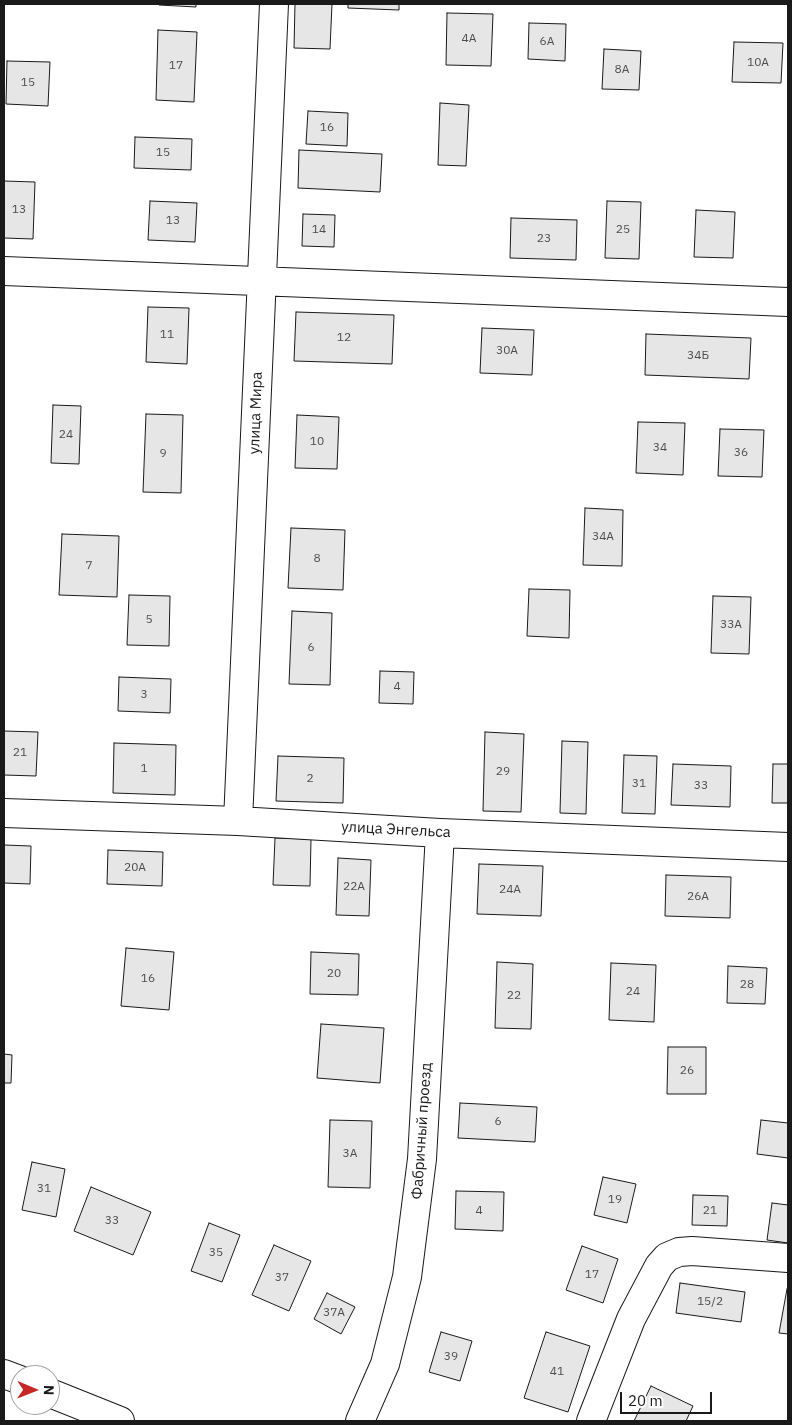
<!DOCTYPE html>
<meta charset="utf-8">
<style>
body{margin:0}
#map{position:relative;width:792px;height:1425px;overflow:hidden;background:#fff;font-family:"IBM Plex Sans",sans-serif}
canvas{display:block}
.frame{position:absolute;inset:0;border:5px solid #1a1a1a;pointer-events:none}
.north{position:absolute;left:10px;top:1365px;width:50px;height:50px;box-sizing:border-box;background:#fff;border:1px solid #a3a3a3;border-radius:50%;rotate:91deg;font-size:14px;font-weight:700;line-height:20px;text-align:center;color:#1a1a1a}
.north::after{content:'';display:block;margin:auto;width:18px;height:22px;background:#c62828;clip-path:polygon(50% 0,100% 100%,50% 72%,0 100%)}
.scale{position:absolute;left:620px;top:1392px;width:92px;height:22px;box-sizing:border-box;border:2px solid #1a1a1a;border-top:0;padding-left:6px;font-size:15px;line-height:18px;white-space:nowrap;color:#1a1a1a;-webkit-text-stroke:4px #fff;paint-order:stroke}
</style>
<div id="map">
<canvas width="792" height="1425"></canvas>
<div class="frame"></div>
<div class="north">N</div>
<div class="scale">20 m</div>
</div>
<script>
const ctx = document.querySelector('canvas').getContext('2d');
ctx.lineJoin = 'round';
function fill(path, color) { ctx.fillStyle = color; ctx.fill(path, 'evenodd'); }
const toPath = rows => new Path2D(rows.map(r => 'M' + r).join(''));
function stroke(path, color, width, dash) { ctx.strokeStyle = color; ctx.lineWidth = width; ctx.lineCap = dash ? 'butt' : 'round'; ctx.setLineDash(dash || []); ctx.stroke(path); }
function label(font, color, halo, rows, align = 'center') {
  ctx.font = font + ' "IBM Plex Sans",sans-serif'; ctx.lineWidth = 4; ctx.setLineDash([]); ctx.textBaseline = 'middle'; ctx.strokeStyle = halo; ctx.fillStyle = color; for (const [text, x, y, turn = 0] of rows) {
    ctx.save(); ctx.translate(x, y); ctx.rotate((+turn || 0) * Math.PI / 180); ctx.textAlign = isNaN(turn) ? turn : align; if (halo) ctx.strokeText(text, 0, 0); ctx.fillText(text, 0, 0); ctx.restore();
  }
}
const building = toPath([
 [159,4,196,4,196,7,159,5,159,4],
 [295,4,332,4,330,49,294,48,295,4],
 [348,4,399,4,399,10,348,8,348,4],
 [447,13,493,14,491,66,446,65,447,13],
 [529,23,566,24,565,61,528,59,529,23],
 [158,30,197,32,194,102,156,100,158,30],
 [734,42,783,43,781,83,732,82,734,42],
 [604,49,641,51,639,90,602,89,604,49],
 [7,61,50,62,48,106,6,104,7,61],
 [440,103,469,105,466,166,438,165,440,103],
 [308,111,348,113,347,146,306,144,308,111],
 [135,137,192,139,191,170,134,168,135,137],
 [299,150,382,154,380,192,298,188,299,150],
 [4,181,35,182,33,239,4,238,4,181],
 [150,201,197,203,195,242,148,240,150,201],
 [607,201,641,202,639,259,605,258,607,201],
 [696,210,735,212,733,258,694,257,696,210],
 [303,214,335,215,334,247,302,246,303,214],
 [511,218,577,220,576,260,510,258,511,218],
 [148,307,189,308,187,364,146,362,148,307],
 [296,312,394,315,392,364,294,361,296,312],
 [482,328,534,330,532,375,480,373,482,328],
 [646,334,751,338,749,379,645,375,646,334],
 [53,405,81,406,79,464,51,463,53,405],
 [146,414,183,415,181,493,143,492,146,414],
 [297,415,339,417,337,469,295,468,297,415],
 [638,422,685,423,683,475,636,473,638,422],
 [720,429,764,430,762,477,718,476,720,429],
 [585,508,623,510,622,566,583,565,585,508],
 [291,528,345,530,343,590,288,588,291,528],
 [62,534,119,536,117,597,59,595,62,534],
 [529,589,570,590,569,638,527,636,529,589],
 [129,595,170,596,169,646,127,645,129,595],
 [713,596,751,597,749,654,711,653,713,596],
 [292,611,332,613,330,685,289,684,292,611],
 [380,671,414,672,413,704,379,703,380,671],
 [119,677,171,679,170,713,118,711,119,677],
 [4,731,38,732,36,776,4,775,4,731],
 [485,732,524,734,521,812,483,811,485,732],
 [562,741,588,742,586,814,560,813,562,741],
 [114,743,176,745,175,795,113,793,114,743],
 [624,755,657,756,655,814,622,813,624,755],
 [278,756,344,758,343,803,276,801,278,756],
 [673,764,731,766,730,807,671,805,673,764],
 [773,764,788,764,788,803,772,803,773,764],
 [275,838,311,839,310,886,273,885,275,838],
 [4,845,31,846,30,884,4,883,4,845],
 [108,850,163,852,162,886,107,884,108,850],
 [338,858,371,860,369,916,336,915,338,858],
 [479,864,543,866,541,916,477,914,479,864],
 [666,875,731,877,730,918,665,916,666,875],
 [126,948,174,952,169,1010,121,1006,126,948],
 [311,952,359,954,358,995,310,994,311,952],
 [497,962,533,964,531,1029,495,1028,497,962],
 [611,963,656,965,654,1022,609,1020,611,963],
 [728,966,767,968,765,1004,727,1003,728,966],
 [321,1024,384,1028,380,1083,317,1078,321,1024],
 [668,1047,706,1047,706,1094,667,1094,668,1047],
 [4,1054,12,1055,11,1083,4,1083,4,1054],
 [460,1103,537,1107,535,1142,458,1138,460,1103],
 [330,1120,372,1121,370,1188,328,1187,330,1120],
 [761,1120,788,1123,788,1158,757,1154,761,1120],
 [32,1162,65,1169,56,1217,22,1210,32,1162],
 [603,1177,636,1184,627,1223,594,1215,603,1177],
 [91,1187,151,1212,133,1255,74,1231,91,1187],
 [456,1191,504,1192,503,1231,455,1229,456,1191],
 [693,1195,728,1196,727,1226,692,1225,693,1195],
 [772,1203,788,1205,788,1243,767,1240,772,1203],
 [209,1223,240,1235,222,1282,191,1271,209,1223],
 [274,1245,311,1261,289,1311,252,1295,274,1245],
 [582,1246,618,1259,603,1303,566,1290,582,1246],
 [680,1283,745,1292,741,1322,676,1313,680,1283],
 [787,1289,788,1290,788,1334,779,1333,787,1289],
 [327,1293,355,1307,341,1334,314,1319,327,1293],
 [441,1332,472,1341,460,1381,429,1372,441,1332],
 [546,1332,590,1346,568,1412,524,1398,546,1332],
 [651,1386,693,1406,686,1421,634,1421,651,1386]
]);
const minor = toPath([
 [4,271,788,302],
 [4,813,238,821,440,833,788,847],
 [238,821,274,4],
 [4,1374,20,1380],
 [50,1393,120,1421],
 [360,1421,385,1364,407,1277,422,1159,440,833],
 [591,1421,631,1319,659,1266,667,1257,679,1252,692,1251,788,1258]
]);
const numberNames = [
 ["4А",469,39],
 ["6А",547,42],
 ["10А",758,63],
 ["17",176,66],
 ["8А",622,70],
 ["15",28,83],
 ["16",327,128],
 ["15",163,153],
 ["13",19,210],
 ["13",173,221],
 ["14",319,230],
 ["25",623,230],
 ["23",544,239],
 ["11",167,335],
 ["12",344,338],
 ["30А",507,351],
 ["34Б",698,356],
 ["24",66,435],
 ["10",317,442],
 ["34",660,448],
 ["36",741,453],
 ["9",163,454],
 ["34А",603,537],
 ["8",317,559],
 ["7",89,566],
 ["5",149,620],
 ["33А",731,625],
 ["6",311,648],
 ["4",397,687],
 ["3",144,695],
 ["21",20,753],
 ["1",144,769],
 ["29",503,772],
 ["2",310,779],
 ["31",639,784],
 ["33",701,786],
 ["20А",135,868],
 ["22А",354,887],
 ["24А",510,890],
 ["26А",698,897],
 ["20",334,974],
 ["16",148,979],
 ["28",747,985],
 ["24",633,992],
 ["22",514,996],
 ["26",687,1071],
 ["6",498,1122],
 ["3А",350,1154],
 ["31",44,1189],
 ["19",615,1200],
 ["4",479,1211],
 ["21",710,1211],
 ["33",112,1221],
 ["35",216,1253],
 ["17",592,1275],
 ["37",282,1278],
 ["15/2",710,1302],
 ["37А",334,1313],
 ["39",451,1357],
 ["41",557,1372]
];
const streetNames = [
 ["улица Мира",256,413,-88],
 ["улица Энгельса",396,830,3],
 ["Фабричный проезд",422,1131,-86]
];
fill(building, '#e6e6e6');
stroke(building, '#1a1a1a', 1);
stroke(minor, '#1a1a1a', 30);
stroke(minor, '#fff', 28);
label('12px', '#4d4d4d', null, numberNames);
label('15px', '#1a1a1a', '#fff', streetNames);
</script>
